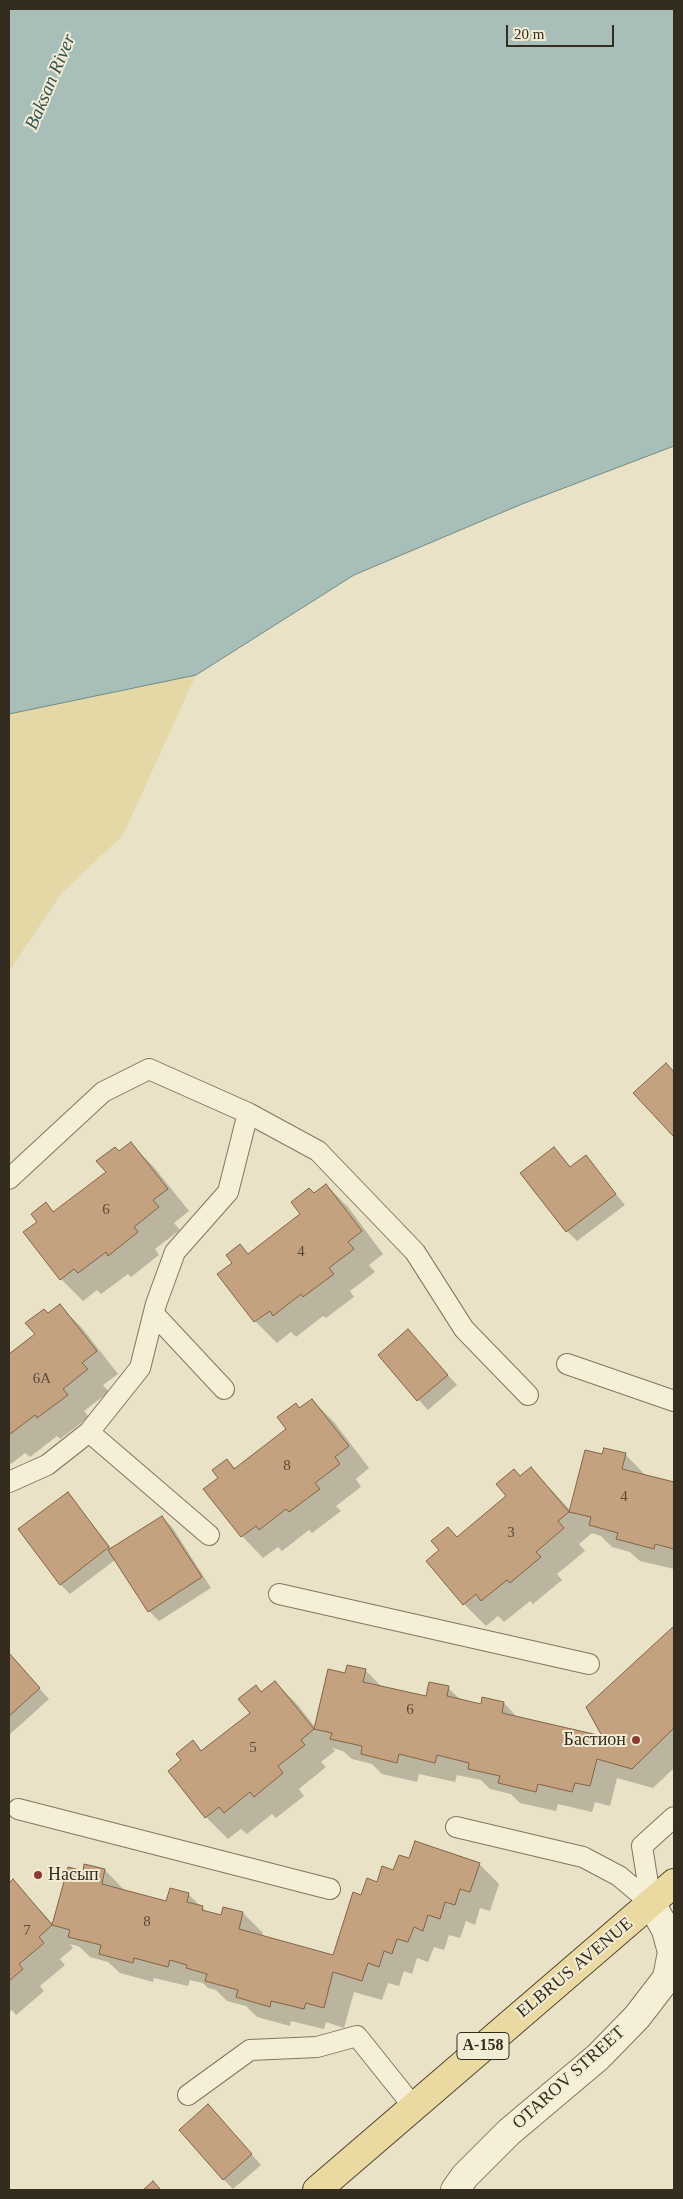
<!DOCTYPE html>
<meta charset="utf-8">
<style>
body{margin:0}
#map{position:relative;width:683px;height:2199px;overflow:hidden;background:#eae2c6;font-family:"Times New Roman",serif}
canvas{display:block}
.frame{position:absolute;inset:0;border:10px solid #352c20;pointer-events:none}
.scale{position:absolute;left:506px;top:25px;width:108px;height:22px;box-sizing:border-box;border:2px solid #352c20;border-top:0;padding-left:6px;font-size:15px;line-height:18px;white-space:nowrap;color:#352c20;-webkit-text-stroke:4px #f2ecd5;paint-order:stroke}
</style>
<div id="map">
<canvas width="683" height="2199"></canvas>
<div class="frame"></div>
<div class="scale">20 m</div>
</div>
<script>
const ctx = document.querySelector('canvas').getContext('2d');
ctx.lineJoin = 'round';
function fill(path, color) { ctx.fillStyle = color; ctx.fill(path, 'evenodd'); }
const toPath = rows => new Path2D(rows.map(r => 'M' + r).join(''));
function stroke(path, color, width, dash) { ctx.strokeStyle = color; ctx.lineWidth = width; ctx.lineCap = dash ? 'butt' : 'round'; ctx.setLineDash(dash || []); ctx.stroke(path); }
function label(font, color, halo, rows, align = 'center') {
  ctx.font = font + ' "Times New Roman",serif'; ctx.lineWidth = 4; ctx.setLineDash([]); ctx.textBaseline = 'middle'; ctx.strokeStyle = halo; ctx.fillStyle = color; for (const [text, x, y, turn = 0] of rows) {
    ctx.save(); ctx.translate(x, y); ctx.rotate((+turn || 0) * Math.PI / 180); ctx.textAlign = isNaN(turn) ? turn : align; if (halo) ctx.strokeText(text, 0, 0); ctx.fillText(text, 0, 0); ctx.restore();
  }
}
const sand = toPath([
 [196,675,123,835,61,894,9,971,9,714]
]);
const water = toPath([
 [9,9,674,9,674,446,522,504,354,575,196,675,9,714,9,9]
]);
const shadow = toPath([
 [666,1065,674,1073,674,1135,635,1093],
 [131,1144,153,1166,189,1211,174,1223,180,1230,155,1249,159,1255,131,1277,128,1274,101,1294,97,1290,83,1301,61,1279,39,1222,46,1204,55,1213,107,1172,119,1153],
 [553,1149,571,1168,585,1157,625,1205,577,1241,567,1231],
 [326,1185,348,1207,383,1254,369,1265,375,1272,350,1291,354,1297,326,1318,323,1316,296,1337,291,1332,277,1343,255,1321,219,1274,233,1263,240,1246,249,1255,302,1214,314,1194],
 [60,1306,82,1328,118,1374,103,1385,109,1392,84,1411,89,1417,60,1439,57,1436,30,1457,25,1453,11,1464,9,1461,9,1356,37,1334,48,1315],
 [408,1331,457,1385,428,1410,379,1356],
 [312,1400,334,1422,369,1468,356,1479,361,1487,336,1506,341,1511,312,1533,309,1530,282,1551,278,1547,263,1558,242,1536,220,1478,227,1460,236,1469,288,1429,296,1405,300,1409],
 [625,1454,647,1477,674,1483,674,1569,640,1561,630,1552,612,1547,601,1536,592,1533,579,1544,585,1551,557,1574,562,1580,533,1604,530,1601,504,1622,498,1616,486,1626,464,1604,428,1561,458,1539,508,1496,520,1477,531,1468,571,1511,603,1456],
 [68,1494,112,1549,162,1517,172,1527,211,1588,159,1621,149,1611,115,1560,70,1594,60,1584],
 [674,1628,674,1768,653,1788,617,1778,610,1806,595,1802,592,1812,558,1804,556,1811,520,1803,511,1794,490,1789,481,1780,457,1775,455,1782,419,1774,417,1782,382,1774,372,1764,352,1759,343,1751,332,1748,335,1751,321,1762,326,1767,299,1789,304,1796,276,1818,272,1814,247,1834,241,1829,228,1839,206,1817,170,1771,183,1760,193,1742,203,1752,251,1713,262,1693,275,1682,297,1704,315,1727,346,1675,365,1670,383,1688,427,1698,448,1688,461,1700,482,1705,504,1703,518,1718,604,1738,588,1707],
 [9,1655,49,1699,9,1735],
 [410,1859,479,1864,499,1884,490,1911,480,1908,475,1925,466,1921,460,1938,449,1935,444,1950,434,1947,428,1962,417,1958,412,1974,404,1971,399,1986,388,1983,382,2000,354,1992,344,2028,326,2022,324,2029,291,2021,290,2026,257,2017,246,2006,227,2001,216,1990,208,1988,203,1983,190,1980,188,1986,154,1978,153,1982,120,1973,108,1962,90,1957,80,1947,70,1944,73,1948,60,1959,65,1965,40,1986,44,1991,16,2015,12,2010,9,2013,9,1885,13,1881,54,1925,84,1872,85,1865,105,1870,125,1891,167,1902,188,1894,208,1913,222,1916,224,1908,243,1913,263,1933,262,1937,334,1956,362,1897],
 [218,2116,261,2165,233,2189,223,2179]
]);
const building = toPath([
 [666,1063,674,1072,674,1137,633,1093,666,1063],
 [131,1142,168,1189,153,1200,159,1207,134,1227,138,1232,108,1256,106,1252,78,1273,74,1269,60,1280,23,1232,37,1222,31,1214,46,1202,53,1212,106,1172,96,1161,115,1147,119,1151,131,1142],
 [554,1147,570,1167,586,1155,616,1194,566,1232,520,1173,554,1147],
 [326,1184,362,1231,348,1242,354,1249,329,1268,334,1274,303,1297,301,1294,273,1316,270,1311,254,1322,217,1274,232,1263,226,1255,240,1244,248,1254,300,1214,291,1202,309,1188,314,1193,326,1184],
 [60,1304,97,1351,82,1363,88,1369,63,1389,68,1395,37,1418,35,1415,9,1435,9,1354,35,1334,25,1323,44,1309,48,1313,60,1304],
 [408,1329,448,1375,417,1401,378,1355,408,1329],
 [312,1399,349,1446,335,1457,340,1464,315,1483,320,1489,289,1512,286,1509,259,1530,256,1526,241,1537,203,1489,218,1478,212,1470,227,1459,234,1469,286,1429,277,1417,296,1403,299,1408,312,1399],
 [604,1448,626,1453,622,1469,674,1482,674,1549,655,1544,654,1549,616,1539,618,1533,589,1525,591,1517,569,1512,585,1450,602,1454,604,1448],
 [531,1467,569,1512,558,1521,564,1528,536,1552,541,1557,510,1583,507,1580,481,1601,476,1594,463,1605,426,1561,439,1550,431,1541,448,1527,457,1537,506,1496,496,1484,514,1469,520,1476,531,1467],
 [68,1492,109,1547,60,1585,18,1529,68,1492],
 [162,1516,202,1577,148,1612,108,1550,162,1516],
 [674,1626,674,1728,632,1769,597,1759,590,1786,575,1783,572,1792,538,1784,536,1792,498,1783,500,1776,468,1769,469,1763,437,1755,435,1763,399,1754,397,1763,361,1754,362,1746,330,1739,332,1733,314,1729,328,1669,345,1673,347,1665,366,1669,363,1682,426,1696,429,1682,449,1686,447,1696,481,1704,482,1697,504,1702,502,1713,602,1736,586,1707,674,1626],
 [9,1653,40,1688,9,1716,9,1653],
 [275,1681,314,1729,301,1740,305,1745,278,1766,283,1773,254,1797,250,1792,224,1813,219,1807,205,1818,168,1771,181,1760,176,1754,193,1740,201,1751,250,1713,238,1699,256,1685,261,1692,275,1681],
 [415,1841,480,1863,470,1892,460,1889,455,1905,445,1902,440,1919,428,1915,423,1931,414,1927,408,1942,397,1939,392,1954,384,1951,379,1967,368,1963,362,1981,333,1972,324,2008,306,2003,304,2009,271,2001,270,2007,236,1997,238,1990,205,1981,207,1974,186,1968,187,1965,170,1960,168,1967,134,1958,133,1963,99,1954,101,1945,68,1937,70,1930,52,1925,68,1867,83,1871,84,1864,105,1869,102,1884,166,1901,170,1888,189,1893,187,1902,203,1906,202,1910,221,1915,223,1907,243,1912,239,1929,333,1955,353,1892,361,1895,367,1878,377,1882,382,1866,393,1870,399,1855,409,1858,415,1841],
 [13,1879,52,1925,39,1937,44,1943,19,1964,23,1969,9,1981,9,1883,13,1879],
 [208,2104,252,2154,223,2180,179,2130,208,2104],
 [153,2181,161,2190,143,2190,153,2181]
]);
const service = toPath([
 [9,1179,103,1092,149,1069,248,1113,318,1151,415,1252,464,1329,528,1395],
 [154,1314,224,1389],
 [567,1364,674,1401],
 [9,1482,47,1465,89,1432],
 [209,1535,89,1432,140,1368,156,1304,175,1252,228,1192,248,1113],
 [279,1594,589,1664],
 [18,1809,330,1889],
 [456,1827,583,1857,619,1876,651,1903],
 [651,1903,642,1846,674,1817],
 [188,2095,250,2050,317,2047,357,2036,413,2106]
]);
const minor = toPath([
 [455,2190,465,2176,509,2132,598,2057,637,2017,667,1978,672,1952,666,1930,651,1903]
]);
const primary = toPath([
 [317,2190,674,1883]
]);
const markers = [
 [636,1740,5,"#8d3a33"],
 [38,1875,5,"#8d3a33"]
];
const numberNames = [
 ["6",106,1210],
 ["4",301,1252],
 ["6А",42,1379],
 ["8",287,1466],
 ["4",624,1497],
 ["3",511,1533],
 ["6",410,1710],
 ["5",253,1748],
 ["8",147,1922],
 ["7",27,1931]
];
const shields = [
 [483,2046,52]
];
const shieldNames = [
 ["А-158",483,2046]
];
const poiNames = [
 ["Бастион",626,1740],
 ["Насып",48,1875,"left"]
];
const streetNames = [
 ["ELBRUS AVENUE",575,1968,-40],
 ["OTAROV STREET",569,2078,-42]
];
const waterNames = [
 ["Baksan River",51,82,-67]
];
fill(sand, '#e3d8a6');
fill(water, '#a7beb9');
stroke(water, '#6f8b87', 1);
fill(shadow, '#0003');
fill(building, '#c5a27f');
stroke(building, '#816245', 1);
stroke(service, '#84755d', 22);
stroke(minor, '#84755d', 30);
stroke(primary, '#524331', 30);
stroke(service, '#f6efd8', 20);
stroke(minor, '#f6efd8', 28);
stroke(primary, '#eadaa1', 28);
for (const [x, y, r, color] of markers) { const dot = new Path2D(); dot.arc(x, y, r, 0, 2 * Math.PI); ctx.fillStyle = color; ctx.fill(dot); stroke(dot, '#f2ecd5', 2); }
label('15px', '#594a38', null, numberNames);
for (const [x, y, w] of shields) { const box = new Path2D(); box.roundRect(x - w / 2, y - 13.5, w, 27, 4); ctx.fillStyle = '#f2ecd5'; ctx.fill(box); stroke(box, '#352c20', 1); }
label('bold 16px', '#352c20', null, shieldNames);
label('18px', '#352c20', '#f2ecd5', poiNames, 'right');
label('18px', '#352c20', '#f2ecd5', streetNames);
label('italic 19px', '#305354', '#f2ecd5', waterNames);
</script>
